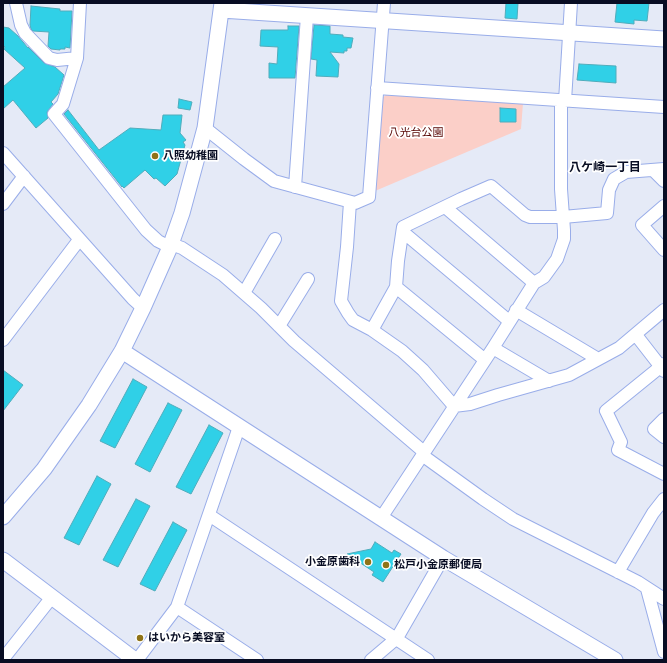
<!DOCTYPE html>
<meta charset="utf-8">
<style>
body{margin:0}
#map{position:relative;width:667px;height:663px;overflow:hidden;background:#e5eaf7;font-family:"IBM Plex Sans",sans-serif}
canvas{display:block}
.frame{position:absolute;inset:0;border:4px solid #080d23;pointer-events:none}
</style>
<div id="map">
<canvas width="667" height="663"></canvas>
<div class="frame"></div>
</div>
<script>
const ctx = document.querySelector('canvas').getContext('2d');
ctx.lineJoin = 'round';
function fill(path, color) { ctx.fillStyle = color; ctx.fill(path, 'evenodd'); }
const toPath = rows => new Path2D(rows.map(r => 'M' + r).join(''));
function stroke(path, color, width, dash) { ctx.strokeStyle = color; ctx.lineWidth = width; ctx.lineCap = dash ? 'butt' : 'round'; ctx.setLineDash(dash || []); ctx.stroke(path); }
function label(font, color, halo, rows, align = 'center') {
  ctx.font = font + ' "IBM Plex Sans","Noto Sans JP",sans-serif'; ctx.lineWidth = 3.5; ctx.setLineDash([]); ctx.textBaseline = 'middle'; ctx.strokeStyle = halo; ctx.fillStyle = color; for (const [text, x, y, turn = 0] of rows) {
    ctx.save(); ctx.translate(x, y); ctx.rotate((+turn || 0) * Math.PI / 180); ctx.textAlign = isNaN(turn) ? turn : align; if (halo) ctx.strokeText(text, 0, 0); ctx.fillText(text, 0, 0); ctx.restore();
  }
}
const green = toPath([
 [386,95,523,103,521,129,375,191,382,98]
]);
const building = toPath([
 [506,3,518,3,517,19,505,18,506,3],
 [617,3,649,3,647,21,634,20,634,24,615,22,617,3],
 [31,6,60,9,60,11,72,11,70,48,65,47,65,49,60,49,60,50,51,49,48,46,49,32,33,31,31,29,30,25,31,6],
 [314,25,330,26,330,34,343,35,343,37,353,38,351,48,347,48,347,51,344,51,344,53,330,52,339,64,338,77,316,76,317,60,311,59,314,25],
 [288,26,299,26,295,78,269,78,269,63,277,64,278,47,260,46,261,30,288,30,288,26],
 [3,27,9,28,18,36,28,48,28,47,44,63,55,67,64,75,58,94,51,102,53,104,47,112,48,118,36,128,13,100,3,109,3,87,25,68,4,49,5,47,3,45,3,27],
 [579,64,616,66,616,83,577,80,579,64],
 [179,99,192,102,190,110,178,108,179,99],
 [500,108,516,109,516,122,500,122,500,108],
 [68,110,99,150,130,128,161,130,163,115,182,115,180,133,186,140,183,142,185,145,177,174,165,186,156,178,154,179,145,170,124,188,122,186,122,187,64,114,68,110],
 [3,370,23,385,3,411,3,370],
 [133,379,147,387,115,448,100,441,133,379],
 [168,403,182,410,150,472,135,464,168,403],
 [209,425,223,433,191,494,176,487,209,425],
 [97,476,111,484,79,545,64,538,97,476],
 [136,499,150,506,118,567,103,560,136,499],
 [173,522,187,530,155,591,140,584,173,522],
 [375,542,392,553,394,550,401,554,383,582,372,575,374,572,347,554,371,549,375,542]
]);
const minor = toPath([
 [16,3,21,25,25,33,49,58,57,60,77,58],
 [80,3,77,58,63,104,54,114,146,230,158,241,170,247],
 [377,88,664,107],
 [565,101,571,3],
 [205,128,244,159,274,181,355,203,369,197,384,3],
 [3,153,133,299,143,308],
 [653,170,664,181],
 [295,187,307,16],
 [350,202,347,247,341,301,348,313,353,320,372,330,402,351,423,370,454,406,470,404,498,395,569,375,619,348,664,310],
 [3,204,24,176],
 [664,206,642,225,664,250],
 [445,207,534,283],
 [403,232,509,321],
 [171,244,182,248,223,275,261,308,294,341,424,452],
 [396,287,485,360],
 [244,293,275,239],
 [516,310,598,359],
 [279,326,308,279],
 [372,330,396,287,398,261,403,227,461,199,491,186,525,215,530,217,563,217,607,213,609,190,614,179,626,172,664,169],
 [636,335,664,371],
 [3,340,79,240],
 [493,348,549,381],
 [664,364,606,411,621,442,618,450,664,474],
 [664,419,654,429,664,437],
 [422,455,483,499,513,519,638,582,664,599],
 [209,515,428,660],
 [381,518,493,348,534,283,544,277,557,259,564,239,564,230,561,189,561,100],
 [618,572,653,513,664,499],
 [647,589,664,652],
 [177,607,257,660],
 [3,659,52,597],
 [137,660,177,607,239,427],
 [371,660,397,638,443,558]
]);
const tertiary = toPath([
 [221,10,664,39],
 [122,351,443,558,615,660],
 [3,517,44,469,89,405,122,351,143,308,170,247,182,213,205,128,222,3],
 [3,560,135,660]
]);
const markers = [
 [155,156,4,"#8f7317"],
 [368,562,4,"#8f7317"],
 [386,565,4,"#8f7317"],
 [140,638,4,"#8f7317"]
];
const parkNames = [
 ["八光台公園",416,133]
];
const poiNames = [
 ["八照幼稚園",163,156],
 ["小金原歯科",360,562,"right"],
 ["松戸小金原郵便局",394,565],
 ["はいから美容室",148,638]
];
const neighbourhoodNames = [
 ["八ケ崎一丁目",605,168]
];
fill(green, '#fbcfc8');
fill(building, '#30d0e7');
stroke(building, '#50acbb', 1);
stroke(minor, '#99ade9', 14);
stroke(tertiary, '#99ade9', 17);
stroke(minor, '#fff', 12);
stroke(tertiary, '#fff', 15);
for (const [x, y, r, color] of markers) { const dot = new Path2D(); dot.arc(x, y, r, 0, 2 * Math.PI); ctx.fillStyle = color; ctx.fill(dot); stroke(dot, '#fff', 1.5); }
label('11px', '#560401', '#fff', parkNames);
label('bold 11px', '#080d23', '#fff', poiNames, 'left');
label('bold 12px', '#080d23', '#fff', neighbourhoodNames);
</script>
